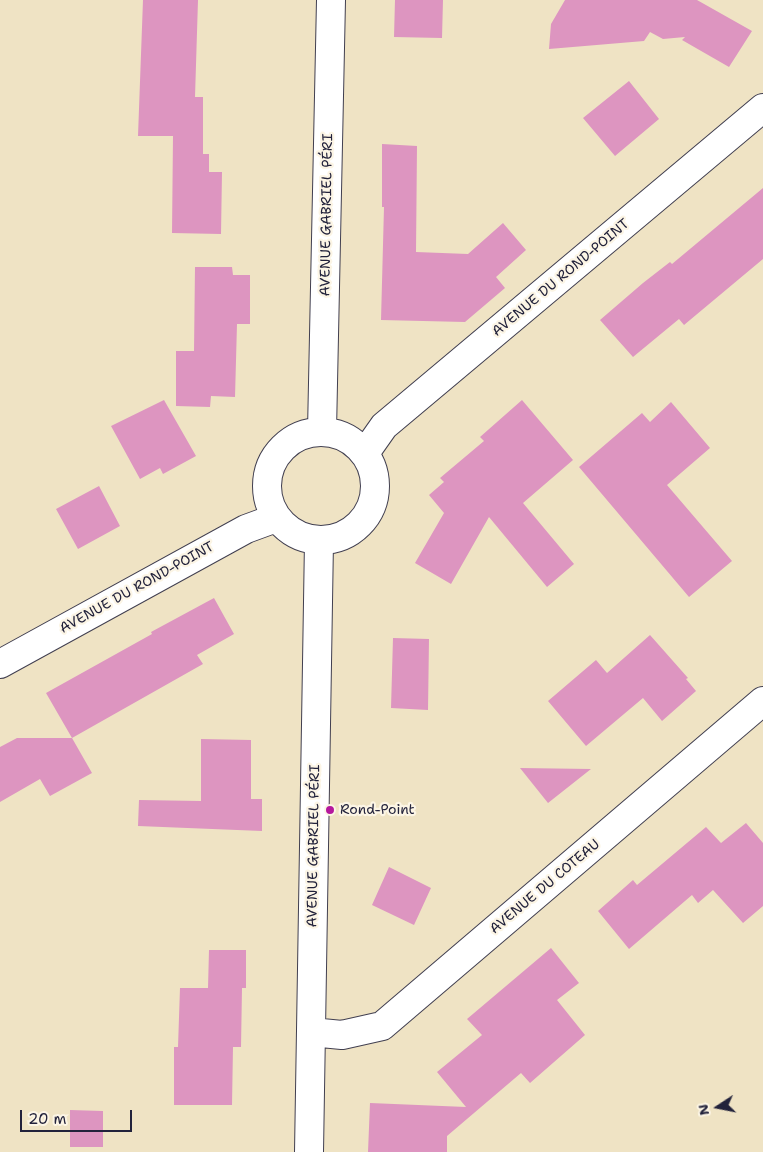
<!DOCTYPE html>
<meta charset="utf-8">
<style>
body{margin:0}
#map{position:relative;width:763px;height:1152px;overflow:hidden;background:#efe3c4;font-family:"Shantell Sans",sans-serif}
canvas{display:block}
.north{position:absolute;left:693px;top:1082px;width:50px;height:50px;-webkit-text-stroke:4px #fcf5e5;paint-order:stroke;rotate:259deg;font-size:14px;font-weight:700;line-height:20px;text-align:center;color:#22223b}
.north::after{content:'';display:block;margin:auto;width:18px;height:22px;background:#22223b;clip-path:polygon(50% 0,100% 100%,50% 72%,0 100%)}
.scale{position:absolute;left:20px;top:1110px;width:112px;height:22px;box-sizing:border-box;border:2px solid #22223b;border-top:0;padding-left:6px;font-size:15px;line-height:18px;white-space:nowrap;color:#22223b;-webkit-text-stroke:4px #fcf5e5;paint-order:stroke}
</style>
<div id="map">
<canvas width="763" height="1152"></canvas>
<div class="north">N</div>
<div class="scale">20 m</div>
</div>
<script>
const ctx = document.querySelector('canvas').getContext('2d');
ctx.lineJoin = 'round';
function fill(path, color) { ctx.fillStyle = color; ctx.fill(path, 'evenodd'); }
const toPath = rows => new Path2D(rows.map(r => 'M' + r).join(''));
function stroke(path, color, width, dash) { ctx.strokeStyle = color; ctx.lineWidth = width; ctx.lineCap = dash ? 'butt' : 'round'; ctx.setLineDash(dash || []); ctx.stroke(path); }
function label(font, color, halo, rows, align = 'center') {
  ctx.font = font + ' "Shantell Sans",sans-serif'; ctx.lineWidth = 4.5; ctx.setLineDash([]); ctx.textBaseline = 'middle'; ctx.strokeStyle = halo; ctx.fillStyle = color; for (const [text, x, y, turn = 0] of rows) {
    ctx.save(); ctx.translate(x, y); ctx.rotate((+turn || 0) * Math.PI / 180); ctx.textAlign = isNaN(turn) ? turn : align; if (halo) ctx.strokeText(text, 0, 0); ctx.fillText(text, 0, 0); ctx.restore();
  }
}
const building = toPath([
 [143,0,198,0,195,97,203,97,203,154,209,154,209,172,222,172,221,234,172,233,173,136,138,136],
 [395,0,443,0,442,38,394,37],
 [565,0,697,0,752,31,729,67,682,40,685,37,663,39,650,32,644,41,549,49,551,24],
 [629,81,659,119,615,156,583,118],
 [382,144,417,146,416,252,468,254,503,223,526,250,496,277,505,288,465,322,381,320,384,207,382,207],
 [763,188,763,259,684,325,679,319,633,357,600,320,643,283,670,262,672,264],
 [195,267,232,267,233,275,250,275,250,324,237,324,235,397,211,396,210,407,176,406,176,351,194,351],
 [164,400,196,456,163,474,160,468,140,479,111,426],
 [522,400,573,460,523,503,574,564,547,587,489,517,451,584,415,563,444,513,429,495,444,482,440,478,484,441,480,437],
 [671,402,710,448,667,485,732,561,689,597,579,467,642,413,650,422],
 [99,486,120,526,78,549,56,509],
 [214,598,234,634,197,655,203,664,72,738,46,693,152,634,151,632],
 [650,635,688,678,686,679,696,691,662,721,643,698,586,746,548,701,596,660,607,673],
 [393,638,429,639,428,710,391,708],
 [17,738,72,738,92,773,50,796,40,779,0,802,0,747],
 [201,739,251,740,251,799,262,799,262,831,138,826,139,800,201,801],
 [520,768,591,769,548,803],
 [746,823,763,843,763,906,743,923,713,890,698,903,692,895,629,949,598,911,633,880,637,885,706,827,721,843],
 [389,867,431,888,414,925,372,905],
 [551,948,579,983,557,1000,585,1035,530,1083,521,1073,447,1136,447,1152,368,1152,370,1103,466,1107,437,1072,482,1035,467,1019],
 [209,950,246,950,246,988,242,988,241,1047,233,1047,232,1105,174,1105,174,1047,178,1047,180,988,208,988],
 [70,1110,103,1111,103,1147,70,1147]
]);
const street = toPath([
 [322,431,331,0],
 '267 486a54 54 0 1 1 108 0a54 54 0 1 1-108 0Z',
 [365,453,384,426,763,108],
 [0,664,246,529,276,518],
 [311,1032,342,1035,382,1026,763,701],
 [309,1152,319,541]
]);
const markers = [
 [330,810,5,"#b5179e"]
];
const streetNames = [
 ["AVENUE GABRIEL PÉRI",327,215,-89],
 ["AVENUE DU ROND-POINT",561,278,-40],
 ["AVENUE DU ROND-POINT",137,588,-29],
 ["AVENUE GABRIEL PÉRI",314,846,-89],
 ["AVENUE DU COTEAU",545,887,-40]
];
const poiNames = [
 ["Rond-Point",340,810]
];
fill(building, '#dd95c0');
stroke(street, '#413f50', 30);
stroke(street, '#fff', 28);
for (const [x, y, r, color] of markers) { const dot = new Path2D(); dot.arc(x, y, r, 0, 2 * Math.PI); ctx.fillStyle = color; ctx.fill(dot); stroke(dot, '#fcf5e5', 2); }
label('14px', '#22223b', '#fcf5e5', streetNames);
label('14px', '#22223b', '#fcf5e5', poiNames, 'left');
</script>
